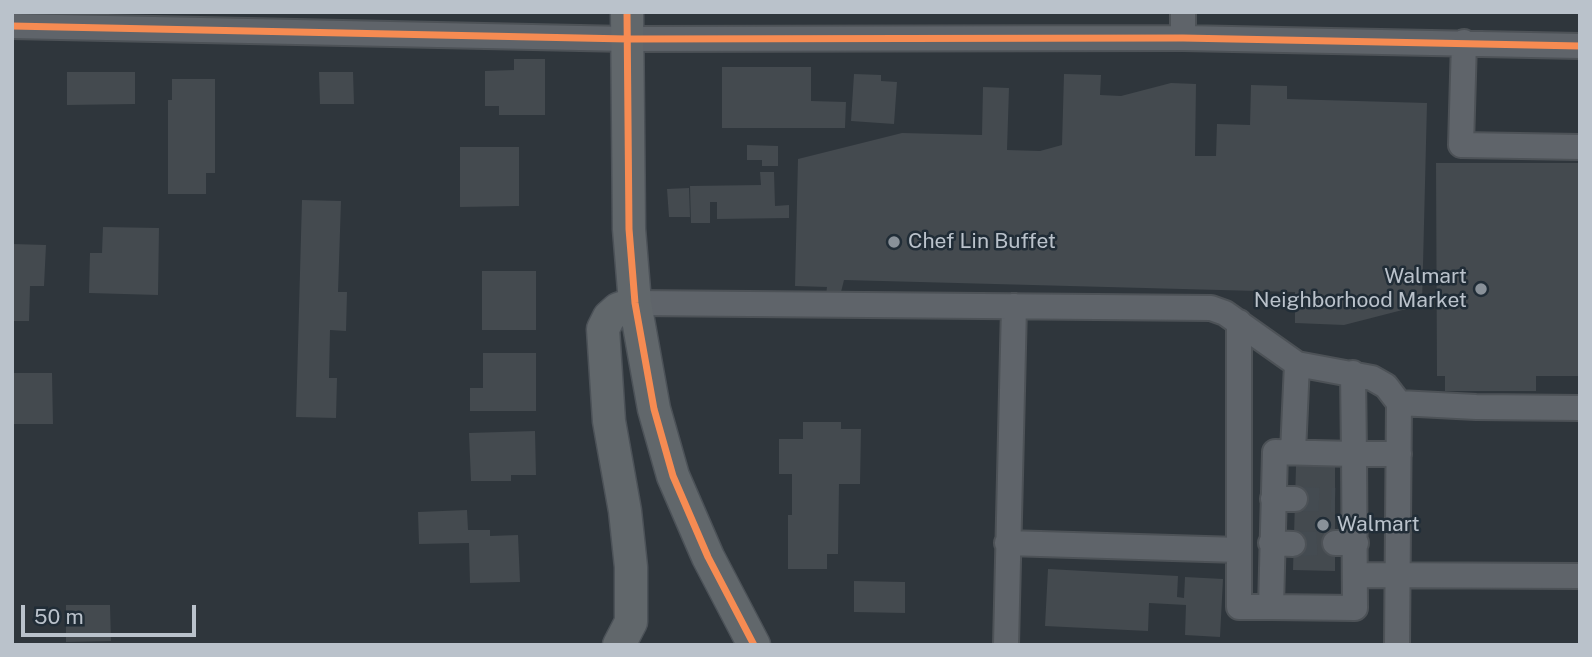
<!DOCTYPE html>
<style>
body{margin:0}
#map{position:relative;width:1592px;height:657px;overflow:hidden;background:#2f363c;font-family:"Public Sans",sans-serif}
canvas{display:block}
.frame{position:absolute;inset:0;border:14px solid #bac2cb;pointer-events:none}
.scale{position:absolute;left:21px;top:605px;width:175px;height:32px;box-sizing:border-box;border:4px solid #bac2cb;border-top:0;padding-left:9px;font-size:21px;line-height:24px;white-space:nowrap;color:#bac2cb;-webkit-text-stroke:5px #212d37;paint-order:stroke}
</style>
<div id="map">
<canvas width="1592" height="657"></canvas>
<div class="frame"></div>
<div class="scale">50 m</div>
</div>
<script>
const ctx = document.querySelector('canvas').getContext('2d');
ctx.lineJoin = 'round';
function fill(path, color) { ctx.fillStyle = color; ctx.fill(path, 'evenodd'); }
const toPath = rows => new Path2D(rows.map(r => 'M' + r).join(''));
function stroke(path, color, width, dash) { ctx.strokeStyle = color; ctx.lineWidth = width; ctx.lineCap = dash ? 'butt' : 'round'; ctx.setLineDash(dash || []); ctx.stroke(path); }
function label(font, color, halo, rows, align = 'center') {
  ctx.font = font + ' "Public Sans",sans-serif'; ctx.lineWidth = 5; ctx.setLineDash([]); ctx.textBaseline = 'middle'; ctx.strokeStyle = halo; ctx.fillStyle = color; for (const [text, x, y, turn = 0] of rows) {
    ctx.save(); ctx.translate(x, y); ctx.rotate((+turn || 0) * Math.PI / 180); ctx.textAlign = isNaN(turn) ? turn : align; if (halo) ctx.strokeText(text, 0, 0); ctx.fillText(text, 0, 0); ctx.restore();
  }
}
const building = toPath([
 [514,59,545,59,545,115,499,115,499,106,485,106,485,71,514,70],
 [722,67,811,67,811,101,846,102,845,128,722,128],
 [67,72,135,72,135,104,67,105],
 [319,72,353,72,354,104,320,104],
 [854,74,881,75,881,81,897,82,894,124,851,121],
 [1064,74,1101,75,1100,95,1121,96,1171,83,1196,84,1195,156,1216,156,1217,124,1250,125,1251,85,1287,86,1287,99,1427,103,1422,305,1344,325,1295,323,1295,292,844,280,841,292,826,295,827,287,795,286,798,159,902,133,982,135,983,87,1009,88,1007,150,1040,151,1062,145],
 [172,79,215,79,215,173,206,173,206,194,168,194,168,100,172,100],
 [747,145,778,146,778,166,762,166,762,160,747,160],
 [460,147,519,147,519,206,460,207],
 [1436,163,1580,163,1580,376,1536,376,1536,391,1445,391,1445,376,1437,376],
 [760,172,774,172,775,206,789,205,789,218,717,219,717,202,710,202,710,223,691,223,690,186,761,185],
 [689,188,690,217,669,217,667,189],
 [302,200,341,201,338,292,347,292,346,331,330,330,329,378,337,378,336,418,296,417],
 [103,227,159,228,158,295,89,293,90,253,102,253],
 [12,244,46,245,44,286,30,286,29,321,12,321],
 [482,271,536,271,536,330,482,330],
 [483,353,536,353,536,411,470,411,470,388,483,388],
 [12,373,52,373,53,424,12,424],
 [803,422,841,422,841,429,861,429,860,484,839,484,838,554,827,554,827,569,788,569,788,515,792,515,792,474,779,474,779,439,803,439],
 [535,431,536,475,511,475,511,481,471,481,469,433],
 [1335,465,1335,571,1293,570,1296,466],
 [467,510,468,530,490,530,490,536,518,535,520,582,470,583,469,543,419,544,418,512],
 [1048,569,1178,576,1177,597,1184,598,1185,577,1223,579,1220,637,1185,635,1186,605,1149,603,1148,631,1045,626],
 [854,581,905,582,905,613,854,612],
 [66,605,110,605,111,641,66,642]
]);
const minorTunnel = toPath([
 [1295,499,1335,500],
 [1293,544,1335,543]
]);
const minor = toPath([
 [1183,12,1183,38],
 [12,26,627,39,1183,38,1580,46],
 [1464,42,1461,145,1580,147],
 [635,303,1211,308,1225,313,1297,364,1372,378,1386,386,1399,403,1397,645],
 [1239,322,1239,607,1271,607],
 [1353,373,1354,454,1275,452,1271,607,1355,608,1354,454,1399,454],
 [1399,403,1476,407,1580,408],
 [1293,452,1297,364],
 [1273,499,1295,499],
 [1007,543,1239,550],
 [1271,543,1293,544],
 [1335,543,1356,543],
 [1355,575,1580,576],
 [1006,645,1014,306]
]);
const major = toPath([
 [627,12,629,229,635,303,654,409,673,476,708,557,754,645],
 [619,645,631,622,631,567,625,511,609,421,603,329,609,317,618,309,635,303]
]);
const cycleway = toPath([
 [627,12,629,229,635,303,654,409,673,476,708,557,754,645],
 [12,26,627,39,1183,38,1580,46]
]);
const markers = [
 [894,242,7,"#899199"],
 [1481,289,7,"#899199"],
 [1323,525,7,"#899199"]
];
const poiNames = [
 ["Chef Lin Buffet",908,242],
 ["Walmart",1467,277,"right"],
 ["Neighborhood Market",1467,301,"right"],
 ["Walmart",1337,525]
];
fill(building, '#444a4f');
stroke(minorTunnel, '#444b51', 24, [24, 12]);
stroke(minor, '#4d5257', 28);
stroke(major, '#4c5258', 35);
stroke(minor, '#5f646a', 24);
stroke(major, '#61676b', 32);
stroke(cycleway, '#f68b52', 7);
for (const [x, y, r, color] of markers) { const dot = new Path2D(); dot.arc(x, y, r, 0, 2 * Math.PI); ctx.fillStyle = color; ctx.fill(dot); stroke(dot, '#212d37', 2.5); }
label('21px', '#bac2cb', '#212d37', poiNames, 'left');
</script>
